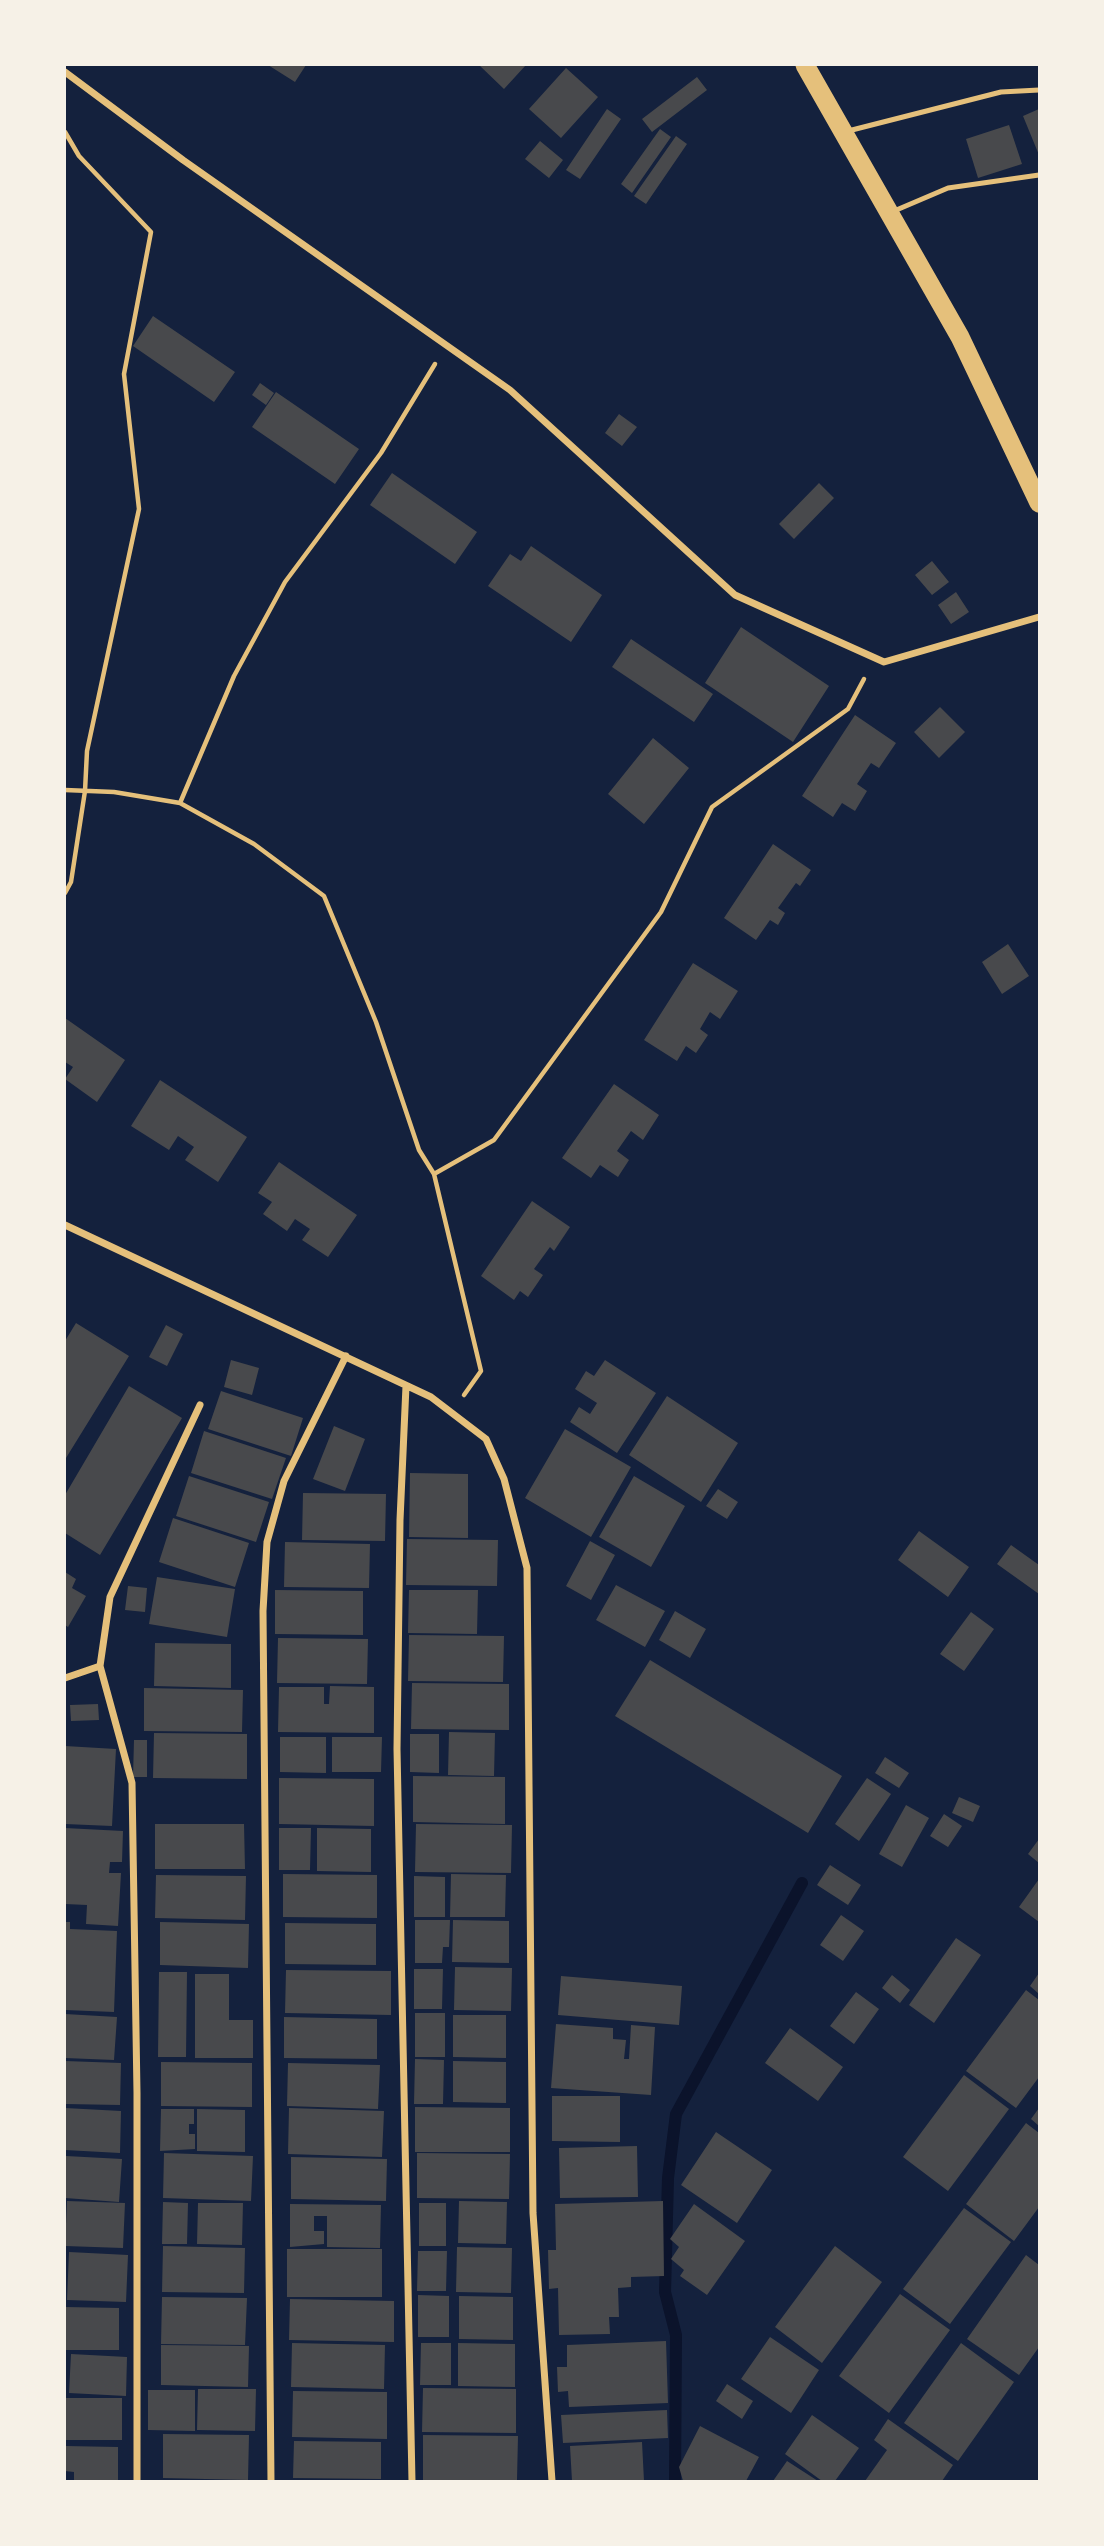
<!DOCTYPE html>
<style>
body{margin:0}
#map{position:relative;width:1104px;height:2546px;overflow:hidden;background:#14213d;font-family:"Varela Round",sans-serif}
canvas{display:block}
.frame{position:absolute;inset:0;border:66px solid #f6f1e7;pointer-events:none}
</style>
<div id="map">
<canvas width="1104" height="2546"></canvas>
<div class="frame"></div>
</div>
<script>
const ctx = document.querySelector('canvas').getContext('2d');
ctx.lineJoin = 'round';
const toPath = rows => new Path2D(rows.map(r => 'M' + r).join(''));
function stroke(path, color, width, dash) { ctx.strokeStyle = color; ctx.lineWidth = width; ctx.lineCap = dash ? 'butt' : 'round'; ctx.setLineDash(dash || []); ctx.stroke(path); }
function fill(path, color) { ctx.fillStyle = color; ctx.fill(path, 'evenodd'); }
const stream = toPath([
 [675,2481,676,2335,665,2292,668,2178,676,2114,802,1883]
]);
const building = toPath([
 [268,65,306,65,295,82],
 [479,65,526,65,504,89],
 [566,68,598,97,561,138,529,109],
 [697,77,707,90,652,132,642,119],
 [607,109,621,119,580,179,566,170],
 [1039,109,1039,155,1023,116],
 [1009,125,1022,164,978,178,966,139],
 [660,129,671,137,632,193,621,184],
 [676,136,687,144,646,204,634,196],
 [540,141,563,160,549,178,525,159],
 [153,316,235,372,214,402,133,346],
 [260,383,274,393,266,405,252,395],
 [276,392,359,449,335,484,252,427],
 [619,414,637,427,622,446,605,433],
 [392,473,477,532,455,564,370,505],
 [819,483,834,498,794,539,779,524],
 [531,546,602,595,571,642,488,586,510,554,521,561],
 [932,561,949,582,932,595,915,575],
 [956,592,969,612,951,624,938,605],
 [741,627,829,686,793,742,705,683],
 [631,639,713,694,694,722,612,667],
 [940,707,965,732,939,758,914,732],
 [855,715,896,743,879,768,871,763,857,784,867,791,855,811,842,803,833,817,802,796],
 [653,738,689,768,644,824,608,794],
 [773,844,811,870,800,886,796,883,778,908,785,913,778,925,770,920,756,940,724,918],
 [1008,944,1029,976,1002,994,982,962],
 [693,963,738,991,720,1019,710,1012,700,1029,708,1035,696,1053,686,1046,677,1061,644,1040],
 [65,1018,125,1060,97,1102,65,1079,73,1067,65,1062],
 [160,1080,247,1137,218,1182,185,1160,194,1147,178,1136,169,1150,131,1126],
 [614,1084,659,1115,643,1140,631,1131,617,1151,629,1160,618,1177,600,1165,591,1178,562,1158],
 [279,1162,357,1215,328,1257,302,1240,310,1229,295,1219,287,1231,263,1214,272,1202,258,1193],
 [532,1201,570,1227,554,1251,550,1247,534,1269,543,1275,528,1297,520,1291,514,1300,481,1276],
 [76,1323,129,1356,66,1458,65,1341],
 [166,1325,183,1334,167,1366,149,1357],
 [231,1360,259,1368,252,1395,224,1387],
 [605,1360,656,1393,617,1453,570,1422,579,1407,590,1414,597,1403,575,1389,586,1371,594,1376],
 [129,1386,182,1418,100,1555,65,1533,65,1495],
 [221,1391,303,1418,291,1456,208,1429],
 [667,1396,738,1443,701,1502,629,1455],
 [334,1426,365,1439,345,1491,313,1479],
 [565,1429,631,1467,591,1537,525,1498],
 [204,1431,286,1458,272,1499,191,1473],
 [410,1473,468,1474,468,1538,409,1537],
 [189,1476,269,1502,256,1542,176,1516],
 [634,1476,685,1506,651,1567,599,1537],
 [718,1489,738,1502,727,1519,706,1506],
 [303,1493,386,1494,385,1541,302,1540],
 [173,1518,249,1543,235,1587,159,1562],
 [919,1531,969,1567,948,1597,898,1560],
 [407,1539,498,1540,497,1586,406,1585],
 [590,1541,615,1555,591,1600,566,1586],
 [285,1542,370,1544,369,1588,284,1587],
 [1011,1545,1039,1565,1039,1594,997,1564],
 [65,1572,76,1579,72,1588,86,1596,68,1627,65,1625],
 [157,1577,235,1589,227,1637,149,1624],
 [616,1585,665,1611,645,1647,596,1620],
 [128,1586,147,1588,145,1612,125,1610],
 [275,1590,363,1591,363,1635,275,1634],
 [409,1590,478,1590,477,1634,408,1633],
 [675,1611,706,1629,690,1658,659,1640],
 [971,1612,994,1629,964,1671,940,1654],
 [409,1635,504,1636,503,1682,408,1681],
 [278,1638,368,1639,367,1684,277,1683],
 [155,1643,231,1644,231,1688,154,1686],
 [650,1660,842,1776,808,1833,615,1716],
 [412,1683,509,1684,509,1730,411,1729],
 [330,1686,374,1687,374,1733,278,1732,279,1687,324,1687,324,1704,329,1704],
 [144,1688,243,1690,242,1732,144,1731],
 [98,1704,99,1720,71,1721,70,1705],
 [449,1732,495,1733,494,1776,448,1775],
 [154,1733,247,1734,247,1779,153,1778],
 [410,1734,439,1734,439,1773,410,1772],
 [280,1737,326,1737,326,1773,280,1772],
 [332,1737,382,1737,381,1772,332,1772],
 [134,1740,147,1740,147,1777,133,1777],
 [65,1746,116,1749,112,1826,65,1824],
 [885,1757,909,1773,899,1788,875,1773],
 [413,1776,505,1777,505,1824,413,1822],
 [279,1778,374,1779,374,1826,279,1824],
 [867,1778,891,1794,859,1841,835,1824],
 [959,1797,980,1806,973,1822,952,1813],
 [906,1805,929,1818,902,1867,879,1854],
 [944,1814,962,1826,948,1847,930,1836],
 [155,1824,244,1824,245,1869,155,1869],
 [416,1824,512,1825,511,1873,415,1872],
 [65,1828,123,1831,122,1862,110,1862,109,1873,121,1873,118,1926,86,1924,87,1905,65,1904],
 [279,1828,311,1828,310,1870,279,1870],
 [317,1828,371,1829,371,1872,317,1871],
 [1039,1839,1039,1863,1028,1854],
 [830,1865,861,1885,848,1905,817,1885],
 [283,1874,377,1875,377,1918,283,1917],
 [451,1874,506,1875,505,1917,450,1917],
 [156,1875,246,1876,245,1920,155,1918],
 [414,1876,445,1877,445,1917,414,1917],
 [1039,1879,1039,1922,1019,1907],
 [841,1915,864,1931,843,1961,820,1945],
 [415,1920,450,1920,449,1947,443,1947,442,1963,415,1963],
 [453,1920,509,1921,509,1963,452,1962],
 [65,1922,70,1922,70,1929,117,1931,114,2012,65,2010],
 [160,1922,249,1924,248,1968,160,1965],
 [285,1923,376,1924,376,1965,285,1964],
 [956,1938,981,1955,934,2023,909,2005],
 [455,1967,512,1968,511,2011,454,2010],
 [414,1969,443,1969,442,2009,414,2009],
 [286,1970,391,1971,391,2015,285,2013],
 [159,1972,187,1972,186,2057,158,2057],
 [1039,1973,1039,1994,1030,1986],
 [195,1974,229,1974,229,2020,253,2020,253,2058,195,2058],
 [892,1975,910,1990,900,2003,882,1988],
 [561,1976,682,1986,679,2025,558,2015],
 [1026,1990,1039,2000,1039,2077,1016,2108,966,2071],
 [856,1992,879,2009,854,2044,830,2026],
 [415,2013,445,2013,445,2057,415,2057],
 [65,2014,117,2017,114,2060,65,2058],
 [453,2015,506,2015,506,2058,453,2057],
 [284,2017,377,2019,377,2059,284,2058],
 [556,2024,613,2028,613,2039,626,2040,624,2059,629,2059,631,2025,655,2027,651,2095,551,2088],
 [790,2028,843,2067,818,2101,765,2063],
 [415,2059,444,2060,443,2104,414,2104],
 [65,2061,121,2063,120,2105,65,2104],
 [453,2061,506,2062,506,2103,453,2102],
 [161,2062,252,2063,252,2107,161,2106],
 [288,2063,380,2065,378,2109,287,2106],
 [964,2075,1009,2109,948,2191,903,2157],
 [552,2096,620,2096,620,2142,552,2141],
 [415,2107,510,2108,510,2152,415,2152],
 [65,2108,121,2111,120,2153,65,2150],
 [289,2108,384,2111,382,2157,288,2154],
 [1039,2108,1039,2126,1031,2119],
 [161,2109,194,2109,194,2124,189,2124,189,2134,195,2134,195,2149,160,2151],
 [197,2109,245,2110,245,2152,197,2151],
 [1026,2123,1039,2133,1039,2207,1014,2241,966,2204],
 [716,2132,772,2170,737,2223,681,2185],
 [637,2146,638,2197,560,2198,559,2148],
 [164,2153,253,2156,251,2201,163,2198],
 [417,2153,510,2154,509,2199,417,2198],
 [66,2156,122,2159,119,2202,65,2198],
 [291,2157,387,2159,386,2201,291,2199],
 [67,2201,125,2203,123,2248,65,2246],
 [459,2201,507,2202,506,2244,458,2243],
 [663,2201,664,2276,631,2277,631,2287,618,2288,619,2317,609,2317,610,2334,559,2335,558,2288,549,2289,548,2250,556,2250,555,2204],
 [163,2202,188,2203,187,2244,162,2244],
 [198,2203,243,2203,242,2245,197,2244],
 [419,2203,446,2203,446,2246,419,2246],
 [290,2204,381,2205,380,2248,327,2247,327,2216,314,2216,314,2231,324,2231,324,2244,290,2247],
 [694,2204,745,2241,707,2295,680,2276,684,2270,671,2259,679,2247,670,2239],
 [964,2208,1011,2242,950,2324,903,2289],
 [163,2246,245,2248,244,2293,162,2292],
 [835,2246,882,2282,822,2363,775,2327],
 [457,2247,512,2248,511,2293,456,2292],
 [287,2249,382,2249,382,2297,287,2297],
 [418,2251,447,2251,446,2291,417,2291],
 [69,2252,128,2255,126,2302,67,2300],
 [1026,2255,1039,2265,1039,2347,1019,2375,967,2339],
 [900,2294,950,2330,889,2413,839,2376],
 [418,2295,449,2296,449,2337,418,2337],
 [459,2296,513,2297,513,2340,459,2339],
 [162,2297,247,2298,245,2345,161,2344],
 [290,2299,394,2301,394,2342,289,2340],
 [65,2307,119,2308,119,2350,65,2350],
 [770,2337,819,2370,791,2413,741,2379],
 [666,2341,668,2403,569,2407,568,2391,558,2392,557,2367,567,2367,567,2345],
 [292,2343,385,2345,384,2389,291,2387],
 [421,2343,451,2343,451,2385,420,2385],
 [458,2343,515,2344,515,2387,458,2386],
 [961,2343,1014,2382,958,2461,904,2423],
 [161,2345,249,2346,248,2387,161,2385],
 [71,2354,127,2357,126,2396,69,2393],
 [727,2384,753,2401,742,2419,716,2401],
 [423,2388,516,2389,516,2433,422,2432],
 [198,2389,256,2389,255,2431,197,2430],
 [148,2390,195,2390,195,2431,148,2430],
 [293,2391,387,2392,387,2439,292,2437],
 [65,2398,122,2398,122,2440,65,2440],
 [667,2410,668,2438,563,2443,561,2415],
 [812,2415,859,2448,835,2481,822,2481,785,2454],
 [888,2419,953,2465,942,2481,865,2481,887,2450,874,2440],
 [700,2426,759,2457,746,2481,683,2481,679,2467],
 [163,2434,249,2435,248,2480,163,2478],
 [423,2435,518,2436,517,2480,423,2480],
 [294,2441,381,2442,381,2479,293,2478],
 [642,2442,644,2481,572,2481,570,2446],
 [65,2446,118,2447,118,2481,74,2480,74,2472,65,2471],
 [787,2461,818,2481,773,2481]
]);
const path = toPath([
 [65,132,79,156,151,232,124,374,139,509,87,751,85,791,71,882,65,893],
 [65,790,114,792,180,803,254,844,324,896,376,1022,419,1150,434,1174],
 [180,803,234,676,285,582,381,453,435,364],
 [464,1395,481,1371,434,1174,494,1140,661,912,712,807,848,709,864,679]
]);
const service = toPath([
 [848,131,1001,92,1039,90],
 [894,211,948,188,1039,175]
]);
const minor = toPath([
 [65,72,183,160,510,390,735,595,884,662,1039,617],
 [65,1225,431,1397,486,1439,504,1479,527,1568,533,2213,552,2481],
 [406,1386,400,1520,397,1749,412,2481],
 [65,1678,100,1666],
 [137,2481,137,2093,132,1783,100,1666,110,1597,200,1405],
 [271,2481,263,1611,267,1542,284,1481,346,1356]
]);
const trunk = toPath([
 [805,65,960,337,1039,503]
]);
stroke(stream, '#0b132b', 12);
fill(building, '#48494c');
stroke(path, '#e5c07b', 4.5);
stroke(service, '#e5c07b', 5);
stroke(minor, '#e5c07b', 7);
stroke(trunk, '#e5c07b', 19);
</script>
